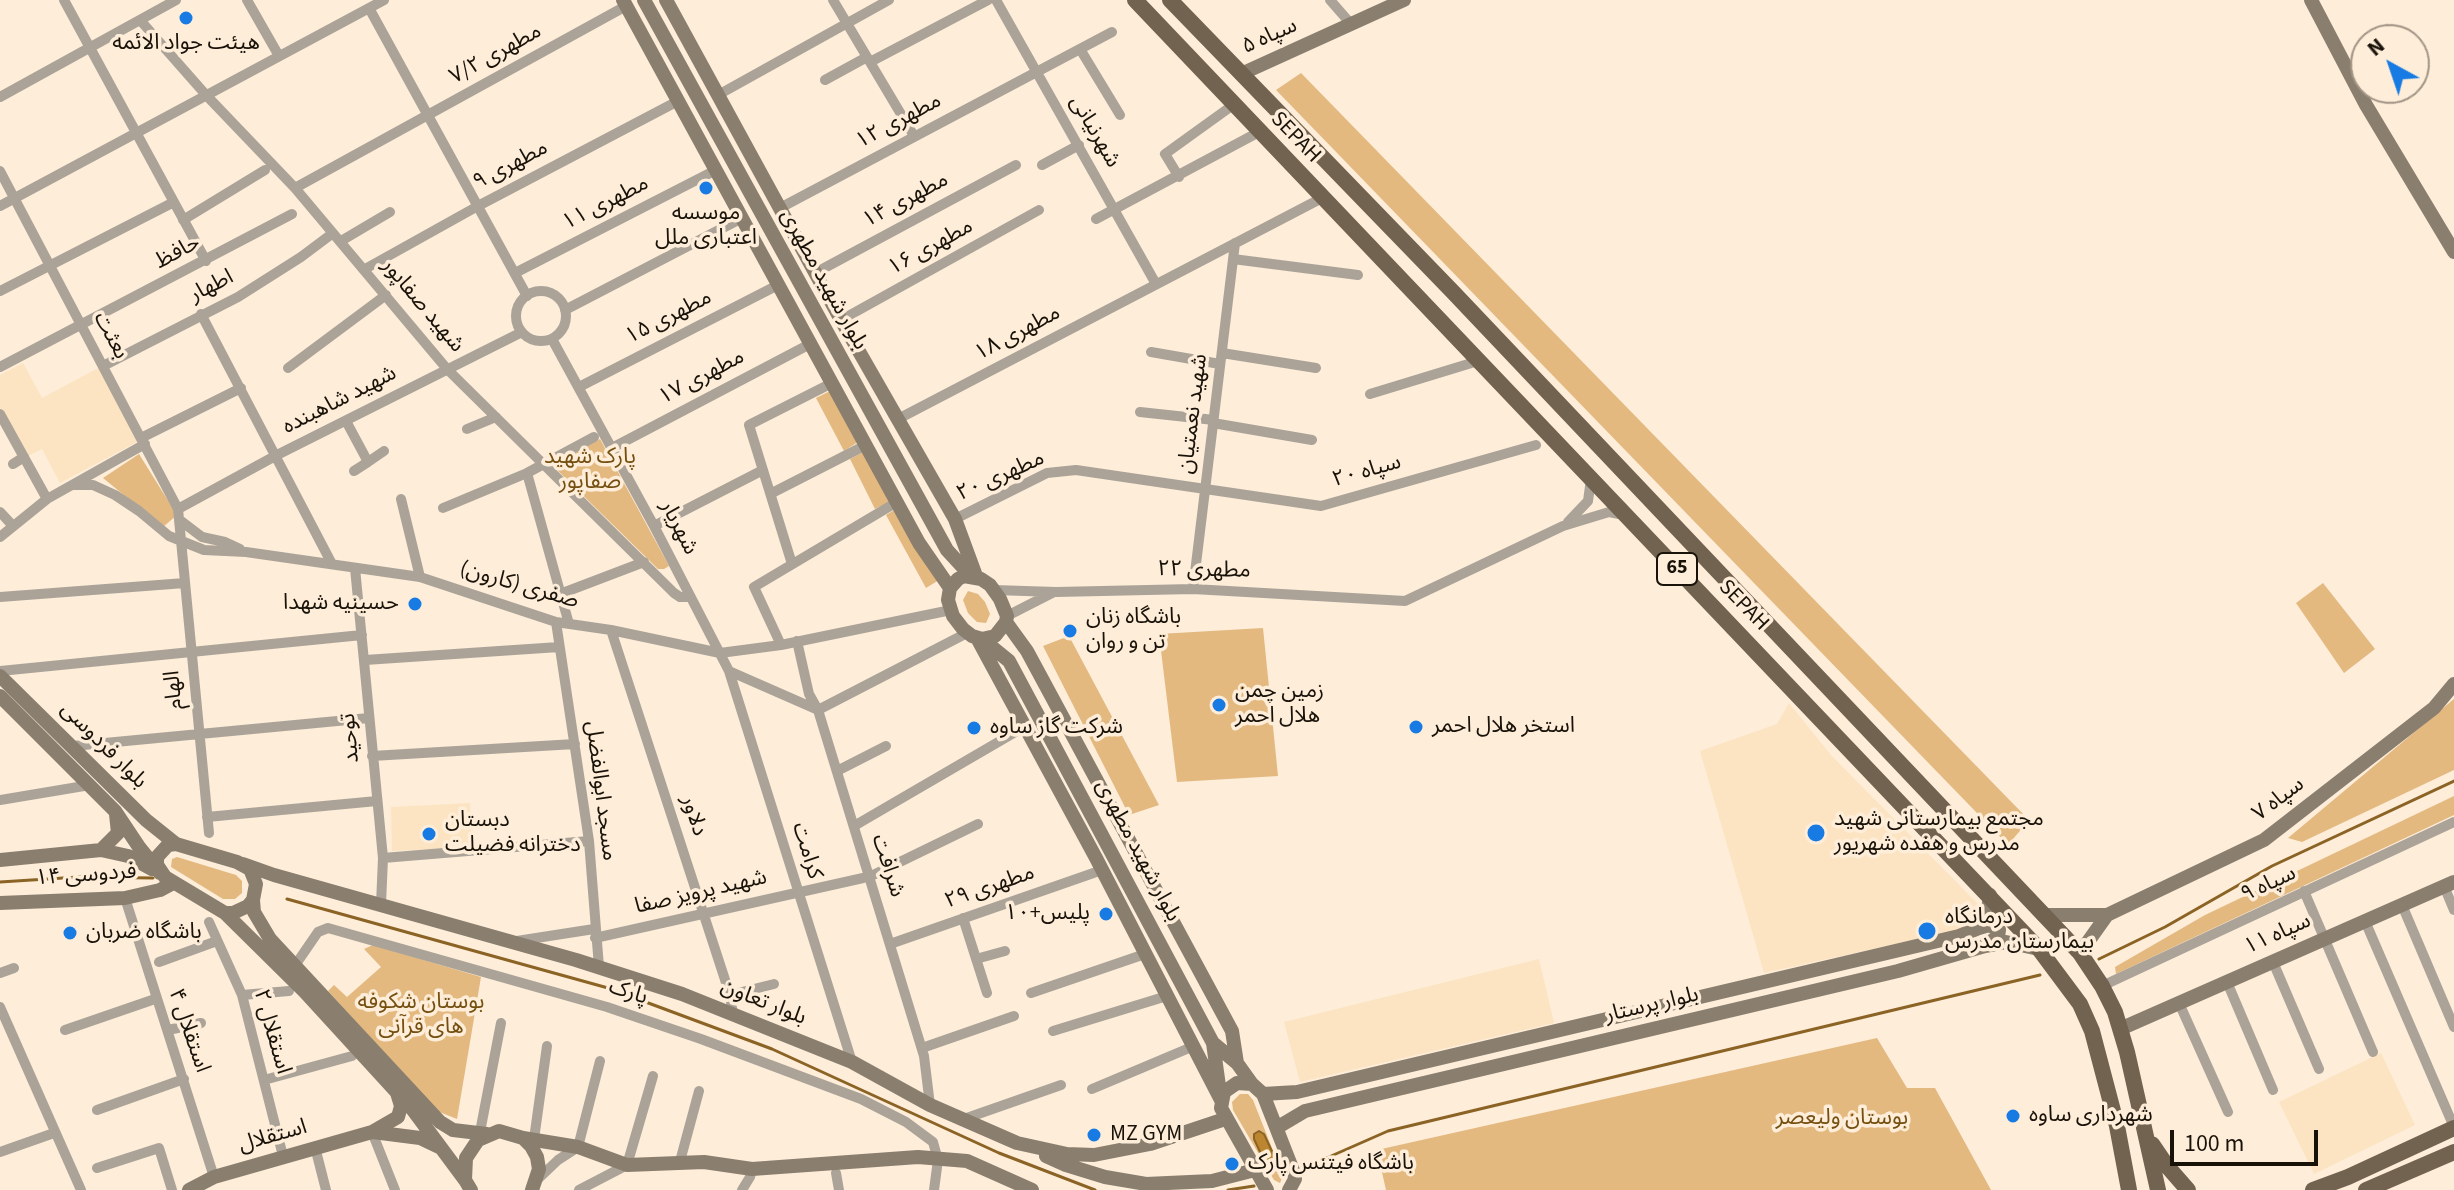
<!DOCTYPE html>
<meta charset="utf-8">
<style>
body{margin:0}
#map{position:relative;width:2454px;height:1190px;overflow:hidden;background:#fdedd9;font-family:"Source Sans 3",sans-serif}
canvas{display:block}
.north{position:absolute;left:2350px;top:24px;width:80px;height:80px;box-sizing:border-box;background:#fdedd9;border:2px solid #a29586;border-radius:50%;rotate:320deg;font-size:22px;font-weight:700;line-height:32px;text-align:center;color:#191209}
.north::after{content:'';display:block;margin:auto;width:28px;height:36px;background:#177be3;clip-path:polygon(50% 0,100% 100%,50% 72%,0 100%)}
.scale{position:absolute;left:2170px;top:1130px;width:148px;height:36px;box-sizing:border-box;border:4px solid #191209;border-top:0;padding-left:10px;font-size:24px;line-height:28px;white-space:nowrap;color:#191209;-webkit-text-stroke:6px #fdedd9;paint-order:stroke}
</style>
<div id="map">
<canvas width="2454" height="1190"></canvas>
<div class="north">N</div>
<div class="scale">100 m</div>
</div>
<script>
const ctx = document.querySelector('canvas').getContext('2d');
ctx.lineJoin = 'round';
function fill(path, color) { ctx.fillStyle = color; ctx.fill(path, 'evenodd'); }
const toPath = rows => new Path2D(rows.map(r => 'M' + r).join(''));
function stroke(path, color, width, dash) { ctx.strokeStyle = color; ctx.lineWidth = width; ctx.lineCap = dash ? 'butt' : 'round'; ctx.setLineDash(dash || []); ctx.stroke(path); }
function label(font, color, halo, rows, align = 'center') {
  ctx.font = font + ' "Source Sans 3","Noto Sans Arabic",sans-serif'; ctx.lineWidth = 7; ctx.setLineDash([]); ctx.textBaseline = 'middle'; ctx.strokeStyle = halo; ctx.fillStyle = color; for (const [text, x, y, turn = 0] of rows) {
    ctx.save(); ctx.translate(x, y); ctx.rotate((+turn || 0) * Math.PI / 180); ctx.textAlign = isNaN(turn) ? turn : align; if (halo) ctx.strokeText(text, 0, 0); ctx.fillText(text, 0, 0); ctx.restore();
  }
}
const built = toPath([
 [23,363,42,398,100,367,139,441,60,483,42,449,26,457,0,407,0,375],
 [1789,703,1831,755,1982,908,1964,929,1764,973,1700,751,1777,724],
 [470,803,472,847,392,851,391,807],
 [1539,959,1554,1023,1300,1082,1284,1022],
 [2381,1053,2415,1125,2314,1174,2279,1102]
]);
const green = toPath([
 [1301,73,2029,820,2008,845,1276,90],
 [830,391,858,442,844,451,816,398],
 [600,439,669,566,664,569,658,569,551,464],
 [865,451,891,501,875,509,850,459],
 [139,454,177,515,163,527,103,478],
 [896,509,939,580,926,588,886,515],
 [2323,583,2375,649,2344,673,2296,603],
 [968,591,978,594,985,602,990,614,986,623,977,622,968,613,963,600],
 [1263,628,1278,776,1177,782,1159,634],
 [1069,636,1159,805,1129,815,1043,646],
 [2454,699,2454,770,2302,842,2288,838],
 [2454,796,2454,815,2116,974,2115,967,2205,915],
 [177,857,236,875,242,881,242,893,235,899,223,899,171,867,172,859],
 [373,945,481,977,457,1119,437,1111,328,991,334,985,347,997,381,967,364,949],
 [1877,1038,1907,1088,1935,1088,1991,1190,1386,1190,1377,1150],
 [1240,1094,1248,1094,1253,1100,1283,1176,1280,1183,1274,1180,1233,1110,1232,1102]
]);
const water = toPath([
 [1259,1131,1264,1134,1277,1162,1275,1170,1267,1167,1254,1139,1254,1134,1259,1131]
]);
const stream = toPath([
 [0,882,79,877,153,878],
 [287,899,608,988,772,1049,999,1153,1095,1190],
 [2099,959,2165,927,2272,866,2454,781],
 [1313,1164,1388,1131,2040,975],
 [1228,1190,1254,1186]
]);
const street = toPath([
 [64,0,206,261],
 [247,0,279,56],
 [833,0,914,136],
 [996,0,1156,284],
 [1330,0,1351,24],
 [369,8,527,296],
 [140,20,206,95,295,188,447,369,674,593,680,597,690,597],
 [1080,49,1120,115],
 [870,62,988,0],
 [825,80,867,57],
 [718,95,889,0],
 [0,97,176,0],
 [1042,165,1079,145],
 [0,171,178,509,209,833],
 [1179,177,1165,154,1233,105],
 [295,188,626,6],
 [0,206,384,0],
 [780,208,1112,32],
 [1096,219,1259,132],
 [183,220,265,170],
 [341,241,390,212],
 [1233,259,1358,275],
 [365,269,478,206,678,101],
 [515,273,716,170],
 [815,273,1016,165],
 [0,291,174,202],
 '516 316a25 25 0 1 1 50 0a25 25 0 1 1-50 0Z',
 [565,310,742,218],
 [201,314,332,564],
 [841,320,1039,210],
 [552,339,654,526,729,671,852,1062],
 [1151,352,1220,364],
 [1222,353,1316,368],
 [103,366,238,297,301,257,333,233],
 [0,367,292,214],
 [288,368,386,295],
 [579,387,778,285],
 [1370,394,1478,361],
 [1140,412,1214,420],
 [0,414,47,499],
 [898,419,1322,198],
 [346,421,368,462,384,451],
 [1213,423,1312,440],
 [467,429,496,417],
 [141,438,241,388],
 [612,448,810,344],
 [13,464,24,457],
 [354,471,368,462],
 [527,473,569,624],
 [73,485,93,485,115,495,139,511,169,536,204,550,246,552,420,577,556,622,611,630,720,653,781,645,951,610],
 [772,493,866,445],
 [401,499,420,577],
 [443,508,527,473,594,437],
 [178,509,277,455,522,332],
 [0,512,13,526],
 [955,519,1047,473,1076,470,1321,506,1536,445],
 [181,521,202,537,225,542,240,549],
 [1568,522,1588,501,1591,479],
 [654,526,763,470],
 [0,537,47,499,145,444],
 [792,564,749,425,832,383],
 [355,568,383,858,381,904],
 [1193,589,1235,243],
 [994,590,1056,592,1193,589,1405,601,1563,526,1609,512,1624,515],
 [560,594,644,562],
 [0,597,185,583],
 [1007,616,1054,592],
 [556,622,589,841,599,967],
 [611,630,730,995,733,1015],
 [797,641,809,694,818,710,924,1056,930,1105],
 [781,645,754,587,897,502],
 [365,660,559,647],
 [0,671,362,635],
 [729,671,818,710,967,633],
 [73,746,369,718],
 [372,756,575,744],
 [837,771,886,746],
 [0,800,90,785],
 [207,817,377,801],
 [854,826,1024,727],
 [383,858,589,841],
 [869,877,978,824],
 [2444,886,2454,910],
 [2304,891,2373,1052],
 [125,898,214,1177],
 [2402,905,2454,1027],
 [963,918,987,993],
 [2365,921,2454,1127],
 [209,922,242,995,283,1156],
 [595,938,863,878],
 [517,941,594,929],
 [890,944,1102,870],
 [976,959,1005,951],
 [159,962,217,941],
 [2273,962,2319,1069],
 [296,964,318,932,328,928,607,1007,701,1039,861,1099,906,1122,933,1142,938,1160,934,1190],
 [0,973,14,968],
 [2227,982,2273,1090],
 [2102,986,2454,822],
 [1031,993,1145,954],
 [242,995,289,991],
 [730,995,774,984],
 [2179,1003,2228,1112],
 [0,1007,81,1190],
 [65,1030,155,999],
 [168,1030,201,1023],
 [1053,1031,1167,996],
 [922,1048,1014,1016],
 [264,1080,352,1056],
 [1092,1089,1194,1046],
 [97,1110,184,1079],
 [961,1120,1061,1085],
 [372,1132,395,1190],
 [480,1132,501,1023],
 [534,1139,547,1046],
 [315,1147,326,1190],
 [0,1152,54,1133],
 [679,1165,699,1091],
 [97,1168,159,1148,172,1190],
 [836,1173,839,1190],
 [537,1180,558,1160,578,1147,600,1061],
 [579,1190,627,1165,653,1076],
 [742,1190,750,1177,752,1169]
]);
const secondary = toPath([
 [623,0,919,543,950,588],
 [644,0,947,550,970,575],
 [666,0,841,320,955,519,976,576],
 [2311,0,2366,105,2454,252],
 [1241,74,1404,0],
 [964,576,981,579,990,585,1000,599,1007,616,1006,622,995,636,982,639,972,636,963,629,953,616,948,600,950,588,958,579,964,576],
 [1006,622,1027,651,1232,1031,1237,1063],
 [977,638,1096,858,1221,1100],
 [982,639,1009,661,1213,1043,1237,1063,1252,1084],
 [0,676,146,820,176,844],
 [0,696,115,811,139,847,160,873],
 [176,844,237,862,250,869,256,884,253,900,248,906,233,913,225,913,165,877,157,865,157,857,168,845,176,844],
 [101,850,118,833,116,814],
 [0,860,101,850,128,856,152,869],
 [243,864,274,875,576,960,682,994,852,1062,930,1105,1017,1143,1067,1154,1094,1155,1150,1144,1225,1119],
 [253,900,254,912,270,939,440,1122,453,1130,487,1134],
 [0,903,125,898,160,890,173,883],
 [225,913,305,992,413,1110,465,1180],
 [2043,915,2107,915,2264,840,2434,708,2454,684],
 [1979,928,1989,925,1999,930,1998,937,1985,945],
 [2080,953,2107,915],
 [2120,1029,2454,882],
 [1213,1043,1219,1086],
 [1263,1094,1297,1092,1959,936,1979,928,1987,918,1990,895],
 [1278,1127,1305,1111,1898,971,1985,946,2006,942,2039,949],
 [373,1132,420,1138,441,1148],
 [523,1138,578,1147,627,1165,704,1162,752,1169,918,1157,967,1161,1032,1190],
 [1046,1156,1066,1165,1105,1177,1146,1184,1212,1181,1255,1170],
 [189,1190,214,1177,372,1132,398,1117,401,1106,397,1093],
 [471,1190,465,1180,466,1158,478,1140,499,1131,523,1138,531,1146,537,1157,539,1169,532,1190],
 [1267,1190,1221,1108,1224,1092,1237,1083,1252,1084,1263,1094,1294,1173,1295,1179,1289,1190]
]);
const primary = toPath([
 [1135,0,2039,949,2080,1004,2092,1031,2117,1126,2129,1190],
 [1170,0,1452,291,2080,953,2102,986,2115,1012,2127,1052,2158,1190],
 [2152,1144,2167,1166,2188,1190],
 [2313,1190,2348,1177,2454,1128],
 [2366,1190,2454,1152]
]);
const markers = [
 [186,18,8,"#177be3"],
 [706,188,8,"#177be3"],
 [415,604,8,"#177be3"],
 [1070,631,8,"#177be3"],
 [1219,705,8,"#177be3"],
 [1416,727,8,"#177be3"],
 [974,728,8,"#177be3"],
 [1816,833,10,"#177be3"],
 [429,834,8,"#177be3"],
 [1106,914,8,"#177be3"],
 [1927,931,10,"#177be3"],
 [70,933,8,"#177be3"],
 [2013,1116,8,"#177be3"],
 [1094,1135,8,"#177be3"],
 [1232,1164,8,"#177be3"]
];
const shields = [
 [1677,569,40]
];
const shieldNames = [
 ["65",1677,569]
];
const streetNames = [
 ["سپاه ۵",1270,37,-24],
 ["مطهری ۷/۲",496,55,-29],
 ["مطهری ۱۲",899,122,-28],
 ["شهرنیانی",1094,132,60],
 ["SEPAH",1295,138,46],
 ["مطهری ۹",511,166,-28],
 ["مطهری ۱۴",906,201,-28],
 ["مطهری ۱۱",606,204,-27],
 ["مطهری ۱۶",931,248,-29],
 ["حافظ",178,253,-28],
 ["بلوار شهید مطهری",823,280,61],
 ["اطهار",212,287,-27],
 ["شهید صفاپور",422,306,50],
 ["مطهری ۱۵",669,318,-27],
 ["مطهری ۱۸",1018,334,-28],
 ["بعثت",110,336,62],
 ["مطهری ۱۷",702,378,-28],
 ["شهید شاهبنده",340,401,-27],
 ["شهید نعمتیان",1194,414,-83],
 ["سپاه ۲۰",1367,472,-16],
 ["مطهری ۲۰",1001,477,-24],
 ["شهریار",678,528,63],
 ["مطهری ۲۲",1204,571,1],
 ["صفری (کارون)",519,586,16],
 ["SEPAH",1743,606,46],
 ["الهام",175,690,-95],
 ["توحید",351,738,-95],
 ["بلوار فردوسی",103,746,45],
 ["مسجد ابوالفضل",600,791,83],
 ["سپاه ۷",2279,800,-37],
 ["دلاور",693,816,72],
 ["کرامت",806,851,73],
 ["بلوار شهید مطهری",1137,851,62],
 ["شرافت",887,866,72],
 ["فردوسی ۱۴",86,876,-4],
 ["سپاه ۹",2269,885,-25],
 ["مطهری ۲۹",990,888,-19],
 ["شهید پرویز صفا",701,893,-13],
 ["سپاه ۱۱",2278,935,-24],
 ["پارک",628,993,18],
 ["بلوار تعاون",763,1003,22],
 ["بلوار پرستار",1652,1006,-13],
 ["استقلال ۴",188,1031,71],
 ["استقلال ۲",271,1032,74],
 ["استقلال",273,1137,-16]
];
const poiNames = [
 ["هیئت جواد الائمه",186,44,"center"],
 ["موسسه",706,214,"center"],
 ["اعتباری ملل",706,239,"center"],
 ["حسینیه شهدا",399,604,"right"],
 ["باشگاه زنان",1086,618],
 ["تن و روان",1086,643],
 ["زمین چمن",1235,692],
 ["هلال احمر",1235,717],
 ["استخر هلال احمر",1432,727],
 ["شرکت گاز ساوه",990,728],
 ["مجتمع بیمارستانی شهید",1834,820],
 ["مدرس و هفده شهریور",1834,845],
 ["دبستان",445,821],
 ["دخترانه فضیلت",445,846],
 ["پلیس+۱۰",1090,914,"right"],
 ["درمانگاه",1945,918],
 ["بیمارستان مدرس",1945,943],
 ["باشگاه ضربان",86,933],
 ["شهرداری ساوه",2029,1116],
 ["MZ GYM",1110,1135],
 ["باشگاه فیتنس پارک",1248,1164]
];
const parkNames = [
 ["پارک شهید",590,458],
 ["صفاپور",590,483],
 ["بوستان شکوفه",421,1003],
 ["های قرآنی",421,1028],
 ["بوستان ولیعصر",1842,1119]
];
fill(built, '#fce4c3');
fill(green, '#e3b980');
fill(water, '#bc8631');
stroke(water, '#8b6325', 2);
stroke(stream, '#8b6325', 3);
stroke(street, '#aba398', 10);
stroke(secondary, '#8a7e6e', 14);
stroke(primary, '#726350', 16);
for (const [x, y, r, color] of markers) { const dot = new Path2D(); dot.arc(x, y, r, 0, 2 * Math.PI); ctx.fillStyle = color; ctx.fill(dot); stroke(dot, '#fdedd9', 3); }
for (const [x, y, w] of shields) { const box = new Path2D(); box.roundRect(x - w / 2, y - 16, w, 32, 6); ctx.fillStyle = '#fdedd9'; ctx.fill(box); stroke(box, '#191209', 2); }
label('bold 20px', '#191209', null, shieldNames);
label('22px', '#191209', '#fdedd9', streetNames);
label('22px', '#191209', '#fdedd9', poiNames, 'left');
label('22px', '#744f10', '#fdedd9', parkNames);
</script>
